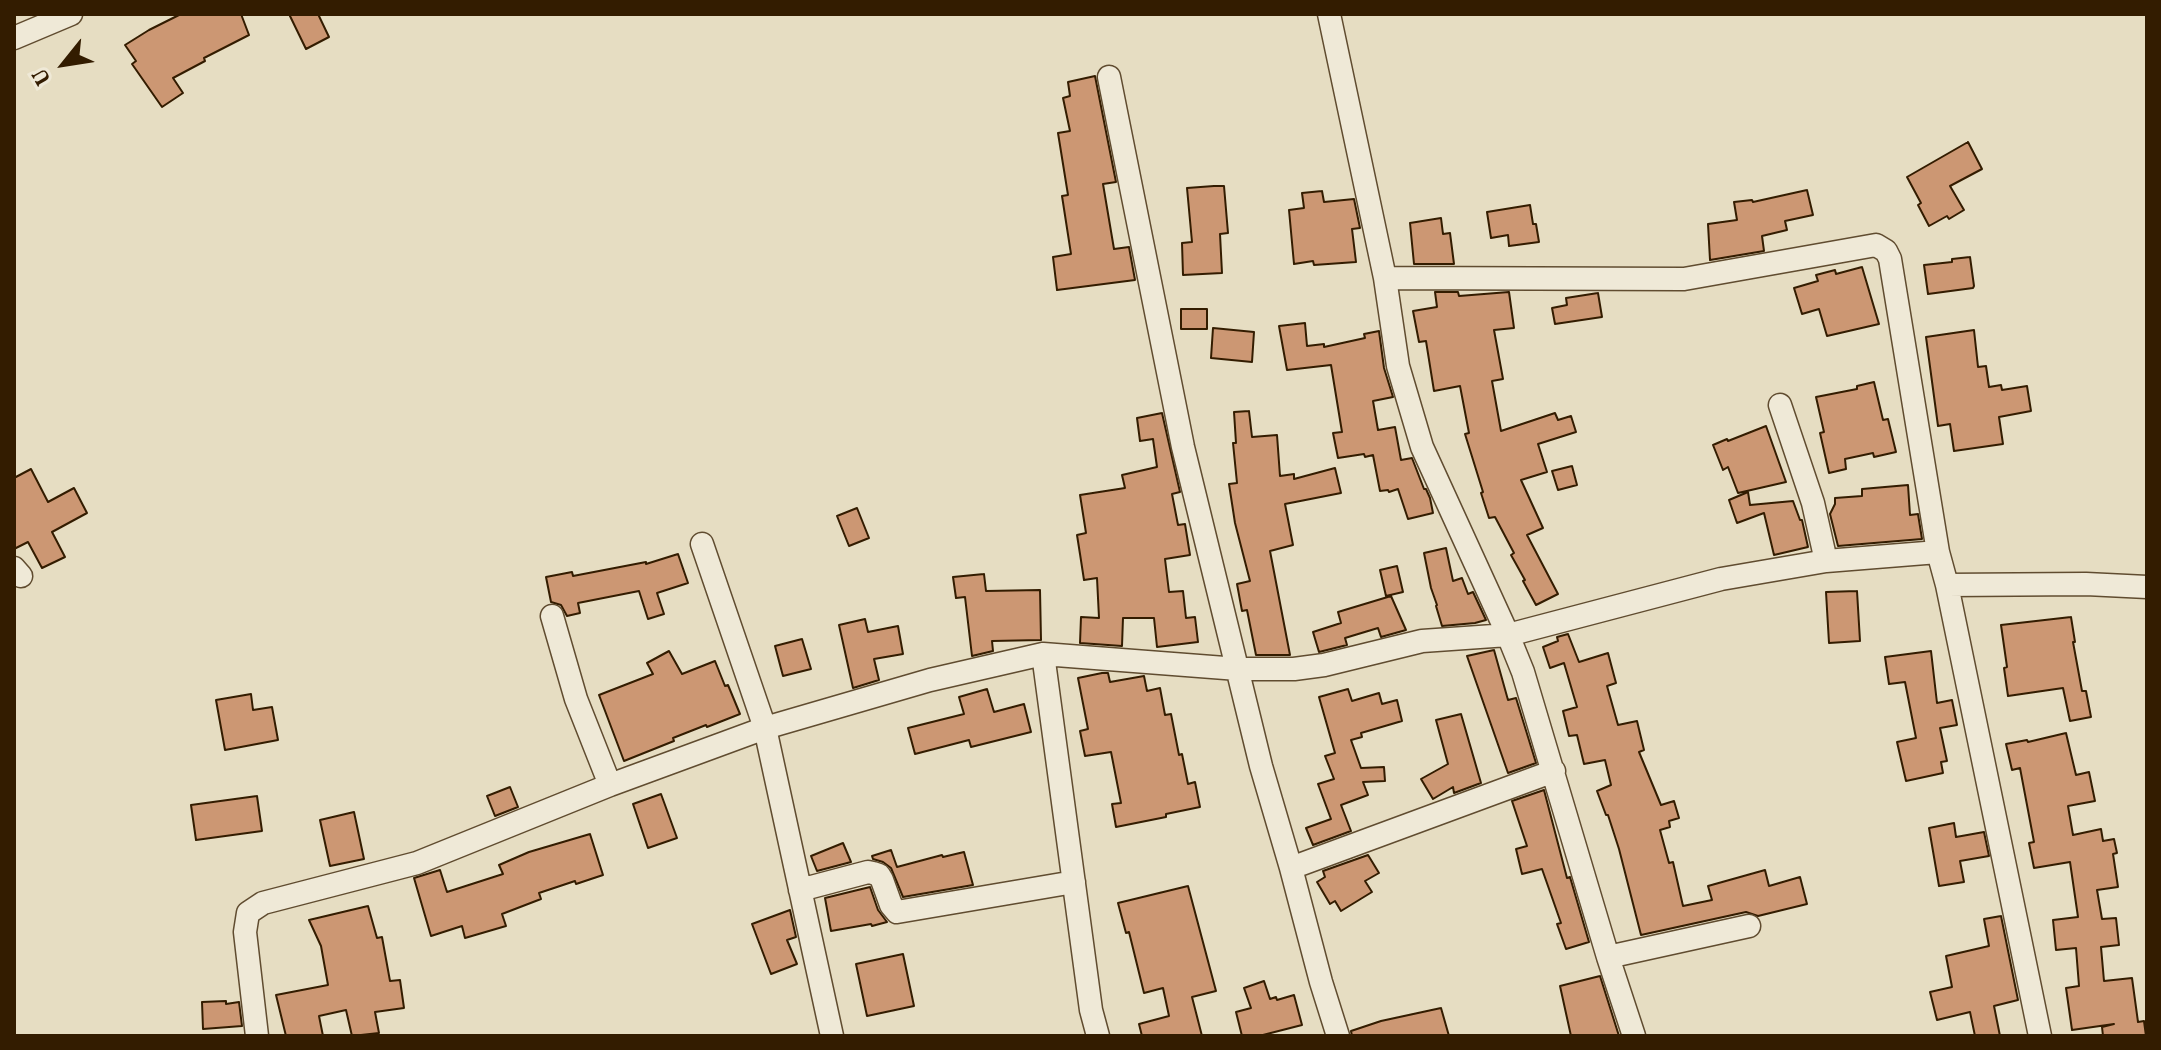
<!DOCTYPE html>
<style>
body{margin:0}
#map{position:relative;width:2161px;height:1050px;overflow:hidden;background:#e6ddc2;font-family:Vollkorn,serif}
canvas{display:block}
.frame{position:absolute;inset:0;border:16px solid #331c00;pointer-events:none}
.north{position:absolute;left:24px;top:24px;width:80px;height:80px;-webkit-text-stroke:6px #efe9d7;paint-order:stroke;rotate:240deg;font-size:22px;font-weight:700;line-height:32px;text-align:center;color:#331c00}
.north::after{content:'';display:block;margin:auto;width:28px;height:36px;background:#331c00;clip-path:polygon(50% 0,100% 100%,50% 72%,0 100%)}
</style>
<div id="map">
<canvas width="2161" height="1050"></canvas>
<div class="frame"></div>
<div class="north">U</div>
</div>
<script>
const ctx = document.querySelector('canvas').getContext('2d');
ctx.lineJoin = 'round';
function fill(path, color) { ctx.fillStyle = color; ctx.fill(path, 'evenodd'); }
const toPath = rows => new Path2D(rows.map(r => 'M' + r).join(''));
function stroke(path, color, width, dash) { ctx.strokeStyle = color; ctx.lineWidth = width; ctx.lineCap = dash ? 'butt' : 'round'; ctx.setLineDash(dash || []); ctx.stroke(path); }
const building = toPath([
 [181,14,241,14,249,35,204,58,205,61,173,78,183,93,162,107,132,64,136,61,125,45,149,30,181,14],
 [289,14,318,14,329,37,306,49,289,14],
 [1095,76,1116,182,1103,184,1114,249,1129,247,1135,280,1057,290,1053,257,1071,254,1062,196,1068,195,1058,133,1070,131,1063,98,1070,96,1068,82,1095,76],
 [1968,142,1982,169,1950,186,1964,210,1949,219,1947,216,1929,226,1918,205,1921,203,1907,177,1968,142],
 [1214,186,1224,186,1228,233,1220,234,1222,273,1183,275,1182,243,1192,242,1187,188,1214,186],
 [1807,190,1813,215,1785,221,1787,230,1762,236,1764,251,1710,260,1708,224,1737,220,1734,202,1752,200,1753,202,1807,190],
 [1322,191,1324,202,1354,199,1360,228,1352,229,1356,262,1314,265,1313,261,1294,264,1289,210,1304,208,1302,193,1322,191],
 [1530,205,1533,224,1536,224,1539,242,1509,246,1508,235,1491,238,1487,212,1530,205],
 [1441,218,1443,234,1450,233,1454,264,1414,264,1410,223,1441,218],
 [1970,257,1974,286,1973,288,1928,294,1924,265,1952,262,1952,259,1970,257],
 [1862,267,1879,324,1827,336,1819,309,1802,314,1794,288,1818,281,1816,275,1835,270,1836,274,1862,267],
 [1435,292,1458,292,1459,296,1509,292,1514,328,1494,330,1503,379,1492,381,1501,431,1555,413,1558,420,1571,416,1576,432,1538,444,1547,472,1521,480,1543,528,1527,535,1558,594,1536,605,1523,581,1525,580,1511,555,1514,553,1495,517,1489,518,1481,493,1483,492,1465,434,1469,433,1460,386,1434,391,1426,341,1419,342,1413,311,1437,307,1435,292],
 [1598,293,1602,317,1555,324,1552,308,1567,305,1566,298,1598,293],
 [1181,309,1207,309,1207,329,1181,329,1181,309],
 [1305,323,1307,346,1324,344,1324,347,1365,338,1364,334,1379,331,1384,368,1393,397,1373,401,1378,430,1395,427,1401,460,1412,458,1424,489,1426,489,1430,498,1433,513,1408,519,1398,489,1389,492,1388,490,1380,491,1373,455,1365,457,1364,454,1338,458,1333,433,1342,432,1331,365,1287,370,1279,326,1305,323],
 [1213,328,1254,332,1252,362,1211,358,1213,328],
 [1974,330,1978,367,1986,366,1989,387,2001,385,2002,390,2027,386,2031,411,1999,417,2003,444,1954,451,1950,424,1938,426,1926,337,1974,330],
 [1874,382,1883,420,1888,419,1896,452,1874,457,1873,453,1845,459,1846,469,1829,473,1820,433,1824,432,1816,397,1857,389,1857,386,1874,382],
 [1249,411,1252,437,1277,435,1280,476,1294,474,1294,479,1335,468,1341,493,1285,504,1293,545,1270,551,1290,655,1256,655,1247,610,1242,611,1237,584,1250,581,1235,523,1229,484,1237,483,1233,443,1236,443,1234,412,1249,411],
 [1162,413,1180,492,1172,494,1178,525,1185,524,1190,555,1165,559,1169,592,1183,591,1186,618,1195,617,1198,642,1157,647,1154,618,1123,618,1122,646,1080,643,1081,617,1099,618,1097,578,1084,580,1080,554,1077,535,1086,533,1080,495,1125,488,1122,475,1157,467,1153,439,1140,441,1137,418,1162,413],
 [1766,426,1786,482,1738,493,1728,467,1723,470,1713,445,1727,439,1728,441,1766,426],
 [1572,466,1577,485,1558,490,1552,471,1572,466],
 [31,469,48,502,74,488,87,513,52,532,65,557,42,568,28,542,14,549,14,478,31,469],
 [1908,485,1910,515,1918,514,1922,539,1838,546,1830,514,1835,504,1835,498,1862,496,1862,489,1908,485],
 [1748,492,1750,505,1793,501,1800,520,1802,520,1808,547,1774,555,1764,513,1737,523,1729,500,1748,492],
 [857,508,869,538,849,546,837,516,857,508],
 [1446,548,1453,581,1462,578,1468,594,1473,592,1486,620,1475,623,1442,626,1436,606,1437,605,1431,588,1424,553,1446,548],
 [678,554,688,583,657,593,664,614,648,619,639,591,578,603,580,613,567,616,561,605,551,602,546,577,572,572,573,576,646,562,646,564,678,554],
 [1397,566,1403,592,1386,596,1380,570,1397,566],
 [984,574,986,591,1040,590,1041,640,992,641,993,651,972,656,965,597,956,598,953,577,984,574],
 [1857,591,1860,641,1829,643,1826,592,1857,591],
 [1391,596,1406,630,1381,637,1378,628,1345,638,1347,645,1319,652,1313,632,1341,623,1338,612,1391,596],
 [2071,617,2075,642,2073,642,2082,691,2086,691,2091,717,2070,721,2063,688,2008,696,2004,668,2007,667,2001,625,2071,617],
 [865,619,868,632,898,626,903,654,874,659,879,680,853,688,839,625,865,619],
 [1568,634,1579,662,1608,653,1616,683,1607,686,1618,725,1637,721,1644,750,1639,752,1661,805,1674,801,1679,818,1669,821,1670,827,1660,830,1669,863,1673,862,1683,906,1712,900,1708,886,1765,870,1769,886,1800,877,1807,904,1758,916,1746,912,1641,935,1619,849,1608,815,1606,815,1597,791,1611,785,1605,760,1584,764,1577,735,1569,736,1563,711,1577,707,1564,663,1550,668,1543,647,1558,641,1557,637,1568,634],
 [802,639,811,669,783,676,775,646,802,639],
 [1494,650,1508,700,1516,698,1536,763,1508,773,1467,656,1494,650],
 [669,651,682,674,715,661,725,686,728,685,740,714,707,727,706,725,673,738,674,741,624,761,599,695,653,674,647,663,669,651],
 [1931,651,1937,703,1952,700,1957,725,1940,728,1947,761,1941,762,1943,773,1906,781,1897,742,1916,738,1905,682,1889,684,1885,657,1931,651],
 [1102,673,1108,673,1110,682,1144,676,1147,691,1160,688,1165,715,1171,714,1179,755,1182,754,1188,784,1195,782,1200,807,1166,814,1166,817,1116,827,1112,804,1121,803,1111,752,1085,756,1080,731,1088,729,1078,678,1102,673],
 [987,689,994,712,1024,704,1031,732,971,747,969,740,915,754,908,728,964,714,959,697,987,689],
 [1348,689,1352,701,1379,693,1382,704,1397,700,1402,721,1361,733,1362,737,1351,740,1361,768,1384,767,1385,781,1363,782,1368,795,1341,805,1351,831,1313,845,1306,828,1331,819,1318,784,1334,779,1325,756,1335,753,1319,697,1348,689],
 [251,694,253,710,272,707,278,740,225,750,216,700,251,694],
 [1461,714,1481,783,1454,793,1453,787,1433,799,1421,779,1448,764,1436,720,1461,714],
 [2066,733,2076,775,2089,772,2095,801,2068,806,2073,835,2101,829,2103,841,2114,839,2117,853,2113,854,2118,887,2097,890,2102,919,2116,918,2119,945,2101,947,2104,981,2132,978,2138,1022,2144,1021,2146,1036,2103,1036,2102,1027,2114,1024,2072,1030,2066,988,2079,986,2076,948,2056,950,2053,920,2078,917,2070,862,2034,868,2029,843,2034,842,2020,768,2012,770,2006,744,2027,740,2028,742,2066,733],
 [510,787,518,807,495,816,487,796,510,787],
 [1544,790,1567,878,1570,877,1589,942,1566,949,1557,924,1561,923,1542,869,1522,874,1516,849,1527,846,1512,801,1544,790],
 [661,794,677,838,648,848,633,804,661,794],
 [257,796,262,831,196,840,191,805,257,796],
 [354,812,364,859,330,866,320,820,354,812],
 [1954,823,1956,837,1984,832,1989,856,1960,861,1964,882,1939,886,1929,828,1954,823],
 [590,834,603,875,576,884,575,881,539,893,541,899,502,914,506,926,465,938,462,926,431,936,414,878,440,870,447,892,503,874,499,865,529,852,590,834],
 [843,843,851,862,817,871,811,856,843,843],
 [891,850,897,867,942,855,943,857,964,852,973,885,903,897,891,868,883,862,873,859,872,856,891,850],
 [1368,855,1379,873,1365,881,1372,892,1341,911,1335,901,1330,904,1317,882,1325,877,1323,871,1368,855],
 [1188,886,1216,991,1192,997,1202,1036,1142,1036,1139,1024,1169,1016,1163,988,1144,993,1129,932,1126,933,1118,903,1188,886],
 [870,887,878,910,887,922,872,926,871,924,831,931,825,898,870,887],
 [368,906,377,938,382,937,390,981,400,980,404,1008,375,1012,379,1033,352,1036,346,1010,319,1016,323,1036,286,1036,276,995,328,985,321,946,309,920,368,906],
 [790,910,796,937,787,940,797,964,771,974,752,924,790,910],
 [2001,916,2018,1000,1994,1006,2000,1036,1975,1036,1970,1012,1937,1020,1930,992,1952,987,1946,956,1989,946,1984,919,2001,916],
 [903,954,914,1006,867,1016,856,964,903,954],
 [1600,976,1619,1036,1571,1036,1560,986,1600,976],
 [1264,981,1270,999,1276,997,1277,1000,1294,995,1302,1025,1259,1036,1242,1036,1236,1012,1251,1008,1244,988,1264,981],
 [226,1001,226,1004,239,1002,242,1026,203,1029,202,1002,226,1001],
 [1441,1008,1449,1036,1352,1036,1351,1031,1381,1021,1441,1008]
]);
const minor = toPath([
 [1329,14,1385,278,1398,366,1422,447,1508,635,1523,672,1608,957,1634,1036],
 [14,38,71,14],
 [1109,77,1183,447,1261,766,1291,868,1321,982,1338,1036],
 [1385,278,1684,279,1876,245,1886,251,1890,259,1938,552,1947,585,2040,1036],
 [1780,405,1813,503,1826,561],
 [702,544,765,728,832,1036],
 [14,568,21,576],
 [1947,585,2086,584,2147,587],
 [552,616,576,699,610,785],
 [1043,654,1091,1010,1098,1036],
 [1291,868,1554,771],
 [800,890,868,872,873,873,879,875,882,880,891,905,897,912,1074,882],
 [1608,957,1749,926],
 [257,1036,245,932,248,913,263,903,417,863,610,785,765,728,930,680,1043,654,1238,669,1294,669,1324,665,1422,641,1508,635,1721,579,1826,561,1938,552]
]);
fill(building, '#cc9773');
stroke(building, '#331c00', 2);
stroke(minor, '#604c30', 25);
stroke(minor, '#efe9d7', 22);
</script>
